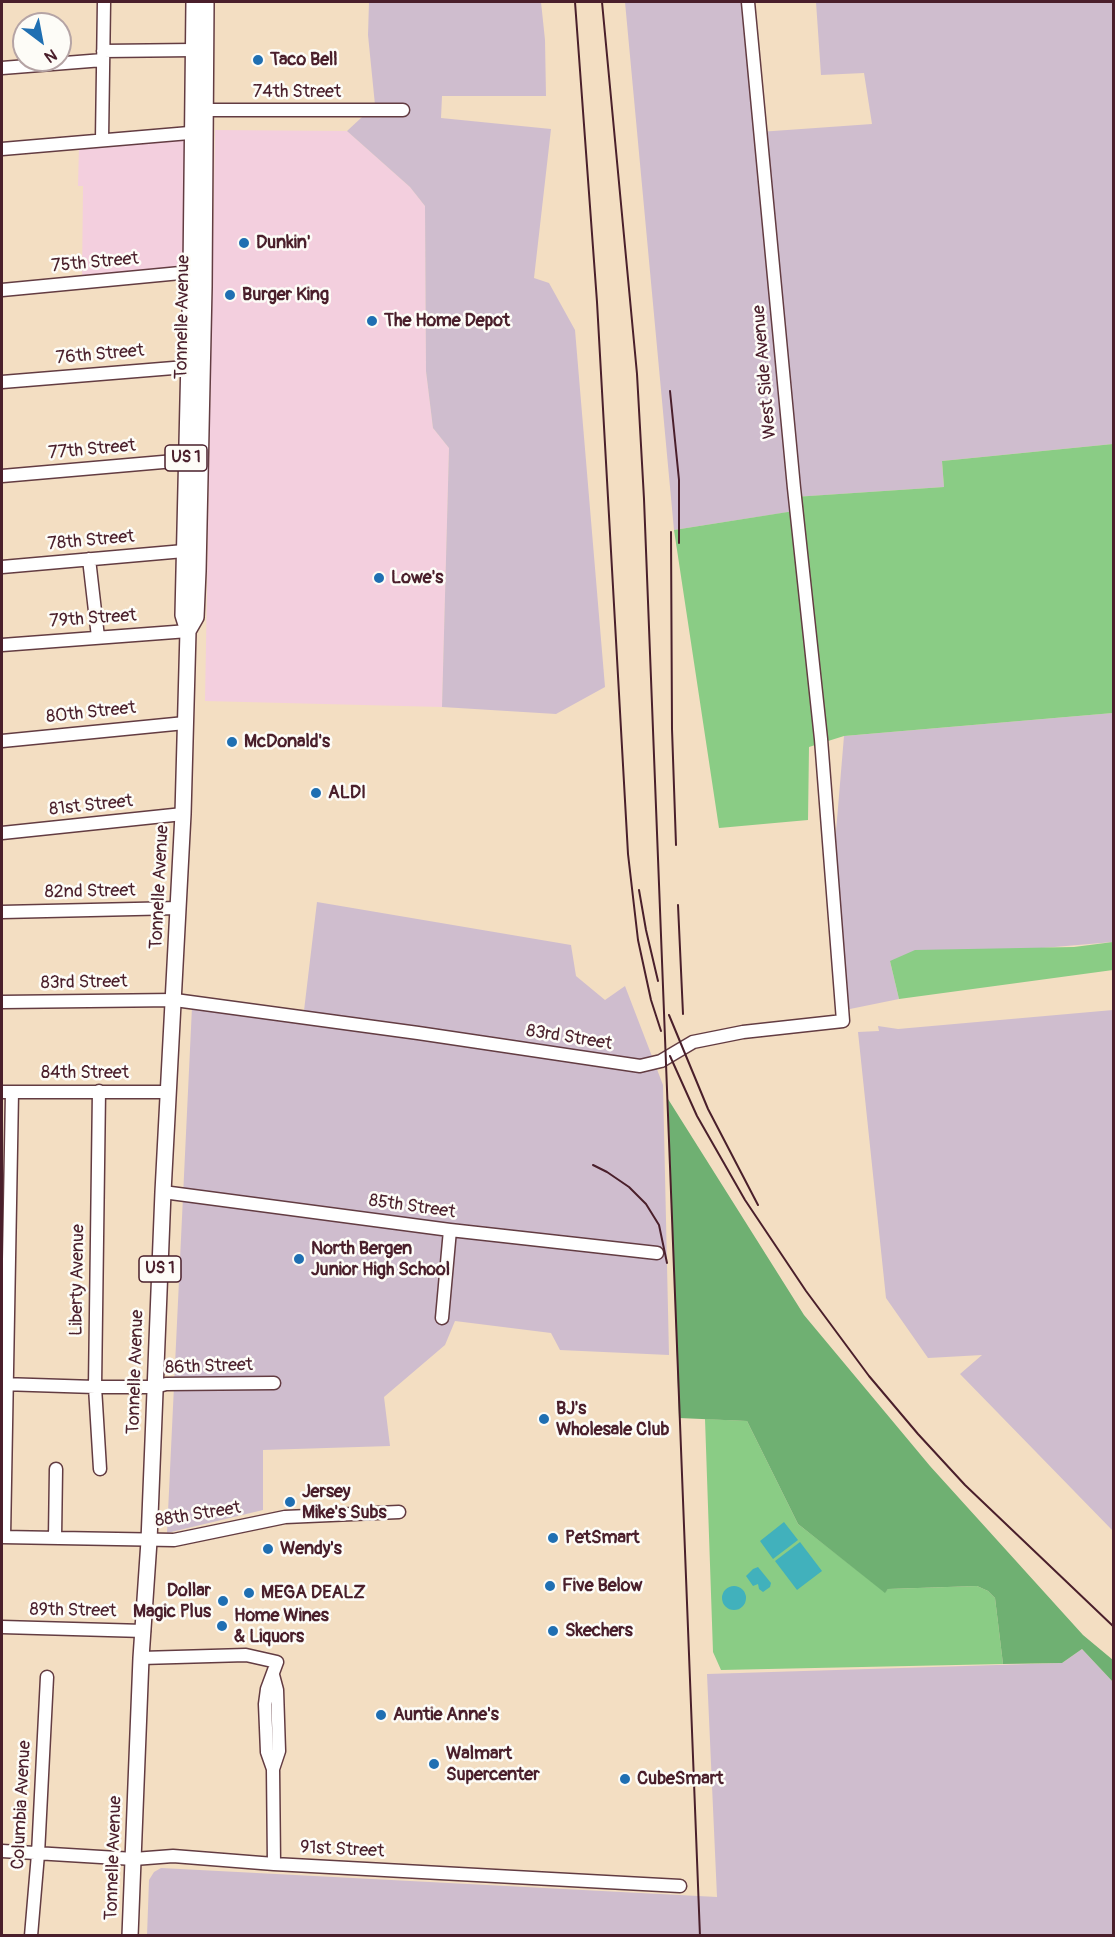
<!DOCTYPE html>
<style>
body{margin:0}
#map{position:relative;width:1115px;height:1937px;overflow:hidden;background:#f3dec2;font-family:Pangolin,sans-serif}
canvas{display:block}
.frame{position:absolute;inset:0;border:3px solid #4a1f2b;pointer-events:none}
.north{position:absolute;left:12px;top:12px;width:60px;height:60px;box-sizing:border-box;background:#fdfcf7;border:2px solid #b5a4a5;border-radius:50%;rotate:148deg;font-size:16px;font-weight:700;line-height:24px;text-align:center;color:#4a1f2b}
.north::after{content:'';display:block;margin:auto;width:21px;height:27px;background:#1f6fb2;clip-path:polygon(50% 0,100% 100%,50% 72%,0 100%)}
</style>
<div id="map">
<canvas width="1115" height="1937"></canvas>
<div class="frame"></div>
<div class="north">N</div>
</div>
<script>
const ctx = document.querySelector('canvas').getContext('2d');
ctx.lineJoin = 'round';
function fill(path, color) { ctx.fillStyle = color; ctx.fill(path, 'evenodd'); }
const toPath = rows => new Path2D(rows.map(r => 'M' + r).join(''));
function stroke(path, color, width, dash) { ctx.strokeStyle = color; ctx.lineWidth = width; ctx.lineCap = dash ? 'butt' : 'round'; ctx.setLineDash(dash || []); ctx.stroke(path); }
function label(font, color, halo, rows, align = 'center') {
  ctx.font = font + ' Pangolin,sans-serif'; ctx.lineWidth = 5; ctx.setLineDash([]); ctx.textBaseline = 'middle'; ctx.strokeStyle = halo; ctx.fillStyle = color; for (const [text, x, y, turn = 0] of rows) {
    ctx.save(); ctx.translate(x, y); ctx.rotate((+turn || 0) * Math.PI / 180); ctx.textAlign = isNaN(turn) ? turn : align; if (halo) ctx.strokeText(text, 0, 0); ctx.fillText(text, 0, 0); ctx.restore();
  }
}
const built = toPath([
 [215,130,347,131,410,187,425,206,426,371,433,428,449,448,442,707,205,701],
 [189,136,187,271,82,281,83,186,78,186,79,146]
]);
const industrial = toPath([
 [369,2,541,2,545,40,546,96,442,96,441,118,551,129,534,278,549,283,575,330,605,687,556,714,442,707,449,448,433,428,426,371,425,206,410,187,347,131,375,105,368,35],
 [625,2,743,2,759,132,872,124,864,73,821,75,816,2,1113,2,1113,444,942,461,944,487,795,497,795,511,674,530],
 [1113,713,1113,942,890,961,899,999,845,1010,832,879,844,736],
 [317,902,571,945,576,976,605,1000,625,986,663,1085,669,1355,560,1350,551,1333,455,1321,445,1345,384,1397,390,1446,263,1450,263,1510,167,1533,192,1007,303,1019],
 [1113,1010,1114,1010,1113,1531,960,1374,982,1355,928,1358,886,1298,858,1032,879,1031,878,1026,898,1029],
 [1082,1649,1113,1682,1113,1935,147,1936,149,1880,154,1872,161,1868,717,1897,707,1674,1062,1663]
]);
const green = toPath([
 [1113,444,1113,713,844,736,809,747,808,820,719,828,674,530,794,511,794,497,944,487,942,461],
 [1113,942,1113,970,899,999,890,961,915,950,1074,947],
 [705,1419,747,1421,798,1524,885,1592,888,1589,977,1586,988,1591,995,1598,1003,1664,721,1670,713,1652]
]);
const forest = toPath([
 [668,1099,804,1315,930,1466,1083,1635,1113,1660,1113,1682,1082,1649,1062,1663,1003,1664,995,1598,988,1591,977,1586,888,1589,885,1593,798,1524,747,1421,679,1418]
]);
const water = toPath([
 [784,1522,798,1540,773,1559,760,1541],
 [800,1542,822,1571,797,1590,775,1561],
 [758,1567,771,1583,770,1587,763,1592,759,1589,758,1584,753,1586,746,1576,753,1569],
 '722 1598a12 12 0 1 1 24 0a12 12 0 1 1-24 0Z'
]);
const minor = toPath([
 [103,51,194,50],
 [2,68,103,60],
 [197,110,403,110],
 [102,139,104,2],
 [2,149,201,132],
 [2,290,191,272],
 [2,382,198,366],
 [2,476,186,460],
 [89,559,98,637],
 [2,567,184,551],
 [2,645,188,631],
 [2,741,185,723],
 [2,833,183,814],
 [2,912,179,908],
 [2,1002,175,1000,418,1033,640,1066,661,1061,693,1042,743,1032,843,1021,821,739,794,488,748,2],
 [99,1091,95,1387,100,1469],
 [2,1092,169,1092],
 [163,1192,450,1230,657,1253],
 [442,1318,450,1230],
 [2,1384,95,1387,155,1387,166,1384,274,1383],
 [2,1537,174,1540,285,1517,399,1512],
 [4,1537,12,1092],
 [55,1538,56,1469],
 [2,1627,144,1631],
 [141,1658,246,1655,277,1662,267,1689,265,1704,267,1752,273,1769],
 [273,1675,277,1690,279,1751,273,1769,274,1864],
 [2,1851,134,1859,173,1856,274,1864,680,1886],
 [31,1936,38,1854,47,1677]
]);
const major = toPath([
 [188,631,196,617,198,571,204,287,206,2],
 [130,1936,141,1658,149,1541,163,1192,183,814,188,631,183,615,191,272,194,2]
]);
const rail = toPath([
 [575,2,597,302,628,854,638,940,651,1000,661,1031],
 [602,2,637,374,644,499,700,1936],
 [670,391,679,480,679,543],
 [671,532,672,729,676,845],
 [639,890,646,930,658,981],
 [678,905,683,1014],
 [669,1015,708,1109,758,1205],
 [670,1056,697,1116,745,1200,806,1291,869,1376,918,1434,965,1485,1114,1627],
 [593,1165,607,1172,629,1187,646,1204,659,1225,667,1263]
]);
const markers = [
 [258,60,6,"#1f6fb2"],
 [244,243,6,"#1f6fb2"],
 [230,295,6,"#1f6fb2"],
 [372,321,6,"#1f6fb2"],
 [379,578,6,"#1f6fb2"],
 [232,742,6,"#1f6fb2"],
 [316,793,6,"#1f6fb2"],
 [299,1259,6,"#1f6fb2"],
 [544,1419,6,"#1f6fb2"],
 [290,1502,6,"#1f6fb2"],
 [553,1538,6,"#1f6fb2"],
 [268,1549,6,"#1f6fb2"],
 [550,1586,6,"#1f6fb2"],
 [249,1593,6,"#1f6fb2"],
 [223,1601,6,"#1f6fb2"],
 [222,1626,6,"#1f6fb2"],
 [553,1631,6,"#1f6fb2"],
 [381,1715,6,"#1f6fb2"],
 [434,1764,6,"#1f6fb2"],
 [625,1779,6,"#1f6fb2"]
];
const shields = [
 [186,458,42],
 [160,1269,42]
];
const shieldNames = [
 ["US 1",186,458],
 ["US 1",160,1269]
];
const poiNames = [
 ["Taco Bell",270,60],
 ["Dunkin'",256,243],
 ["Burger King",242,295],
 ["The Home Depot",384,321],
 ["Lowe's",391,578],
 ["McDonald's",244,742],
 ["ALDI",328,793],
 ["North Bergen",311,1249],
 ["Junior High School",311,1270],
 ["BJ's",556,1409],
 ["Wholesale Club",556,1430],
 ["Jersey",302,1492],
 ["Mike's Subs",302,1513],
 ["PetSmart",565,1538],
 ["Wendy's",280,1549],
 ["Five Below",562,1586],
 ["Dollar",211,1591,"right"],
 ["Magic Plus",211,1612,"right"],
 ["MEGA DEALZ",261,1593],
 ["Home Wines",234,1616],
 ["& Liquors",234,1637],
 ["Skechers",565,1631],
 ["Auntie Anne's",393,1715],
 ["Walmart",446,1754],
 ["Supercenter",446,1775],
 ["CubeSmart",637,1779]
];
const streetNames = [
 ["74th Street",297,92],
 ["75th Street",95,263,-5],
 ["Tonnelle Avenue",183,317,-89],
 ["76th Street",100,355,-5],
 ["West Side Avenue",765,372,-95],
 ["77th Street",92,450,-5],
 ["78th Street",91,541,-5],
 ["79th Street",93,619,-4],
 ["80th Street",91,713,-6],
 ["81st Street",91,806,-6],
 ["Tonnelle Avenue",160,887,-87],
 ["82nd Street",90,892,-1],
 ["83rd Street",84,983,-1],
 ["83rd Street",569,1038,9],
 ["84th Street",85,1073],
 ["85th Street",412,1207,8],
 ["Liberty Avenue",78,1280,-89],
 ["86th Street",209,1367,-2],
 ["Tonnelle Avenue",136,1372,-88],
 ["88th Street",198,1515,-9],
 ["89th Street",73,1611,1],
 ["Columbia Avenue",22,1805,-87],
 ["91st Street",342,1850,3],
 ["Tonnelle Avenue",114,1858,-88]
];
fill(built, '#f3cfde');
fill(industrial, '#cfbdce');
fill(green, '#8acc85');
fill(forest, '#6fb072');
fill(water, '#41b1bc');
stroke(minor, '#633c42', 15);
stroke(major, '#633c42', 18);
stroke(minor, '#fff', 12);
stroke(major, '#fff', 15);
stroke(rail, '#4a1f2b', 2);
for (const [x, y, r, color] of markers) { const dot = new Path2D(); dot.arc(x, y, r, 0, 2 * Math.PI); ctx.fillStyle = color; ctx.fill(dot); stroke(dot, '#fdfcf7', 2); }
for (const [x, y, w] of shields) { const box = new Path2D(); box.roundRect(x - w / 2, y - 13, w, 26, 4.5); ctx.fillStyle = '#fdfcf7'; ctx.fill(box); stroke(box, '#4a1f2b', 1.5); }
label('bold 16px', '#4a1f2b', null, shieldNames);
label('bold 18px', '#4a1f2b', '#fdfcf7', poiNames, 'left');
label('18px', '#4a1f2b', '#fdfcf7', streetNames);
</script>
